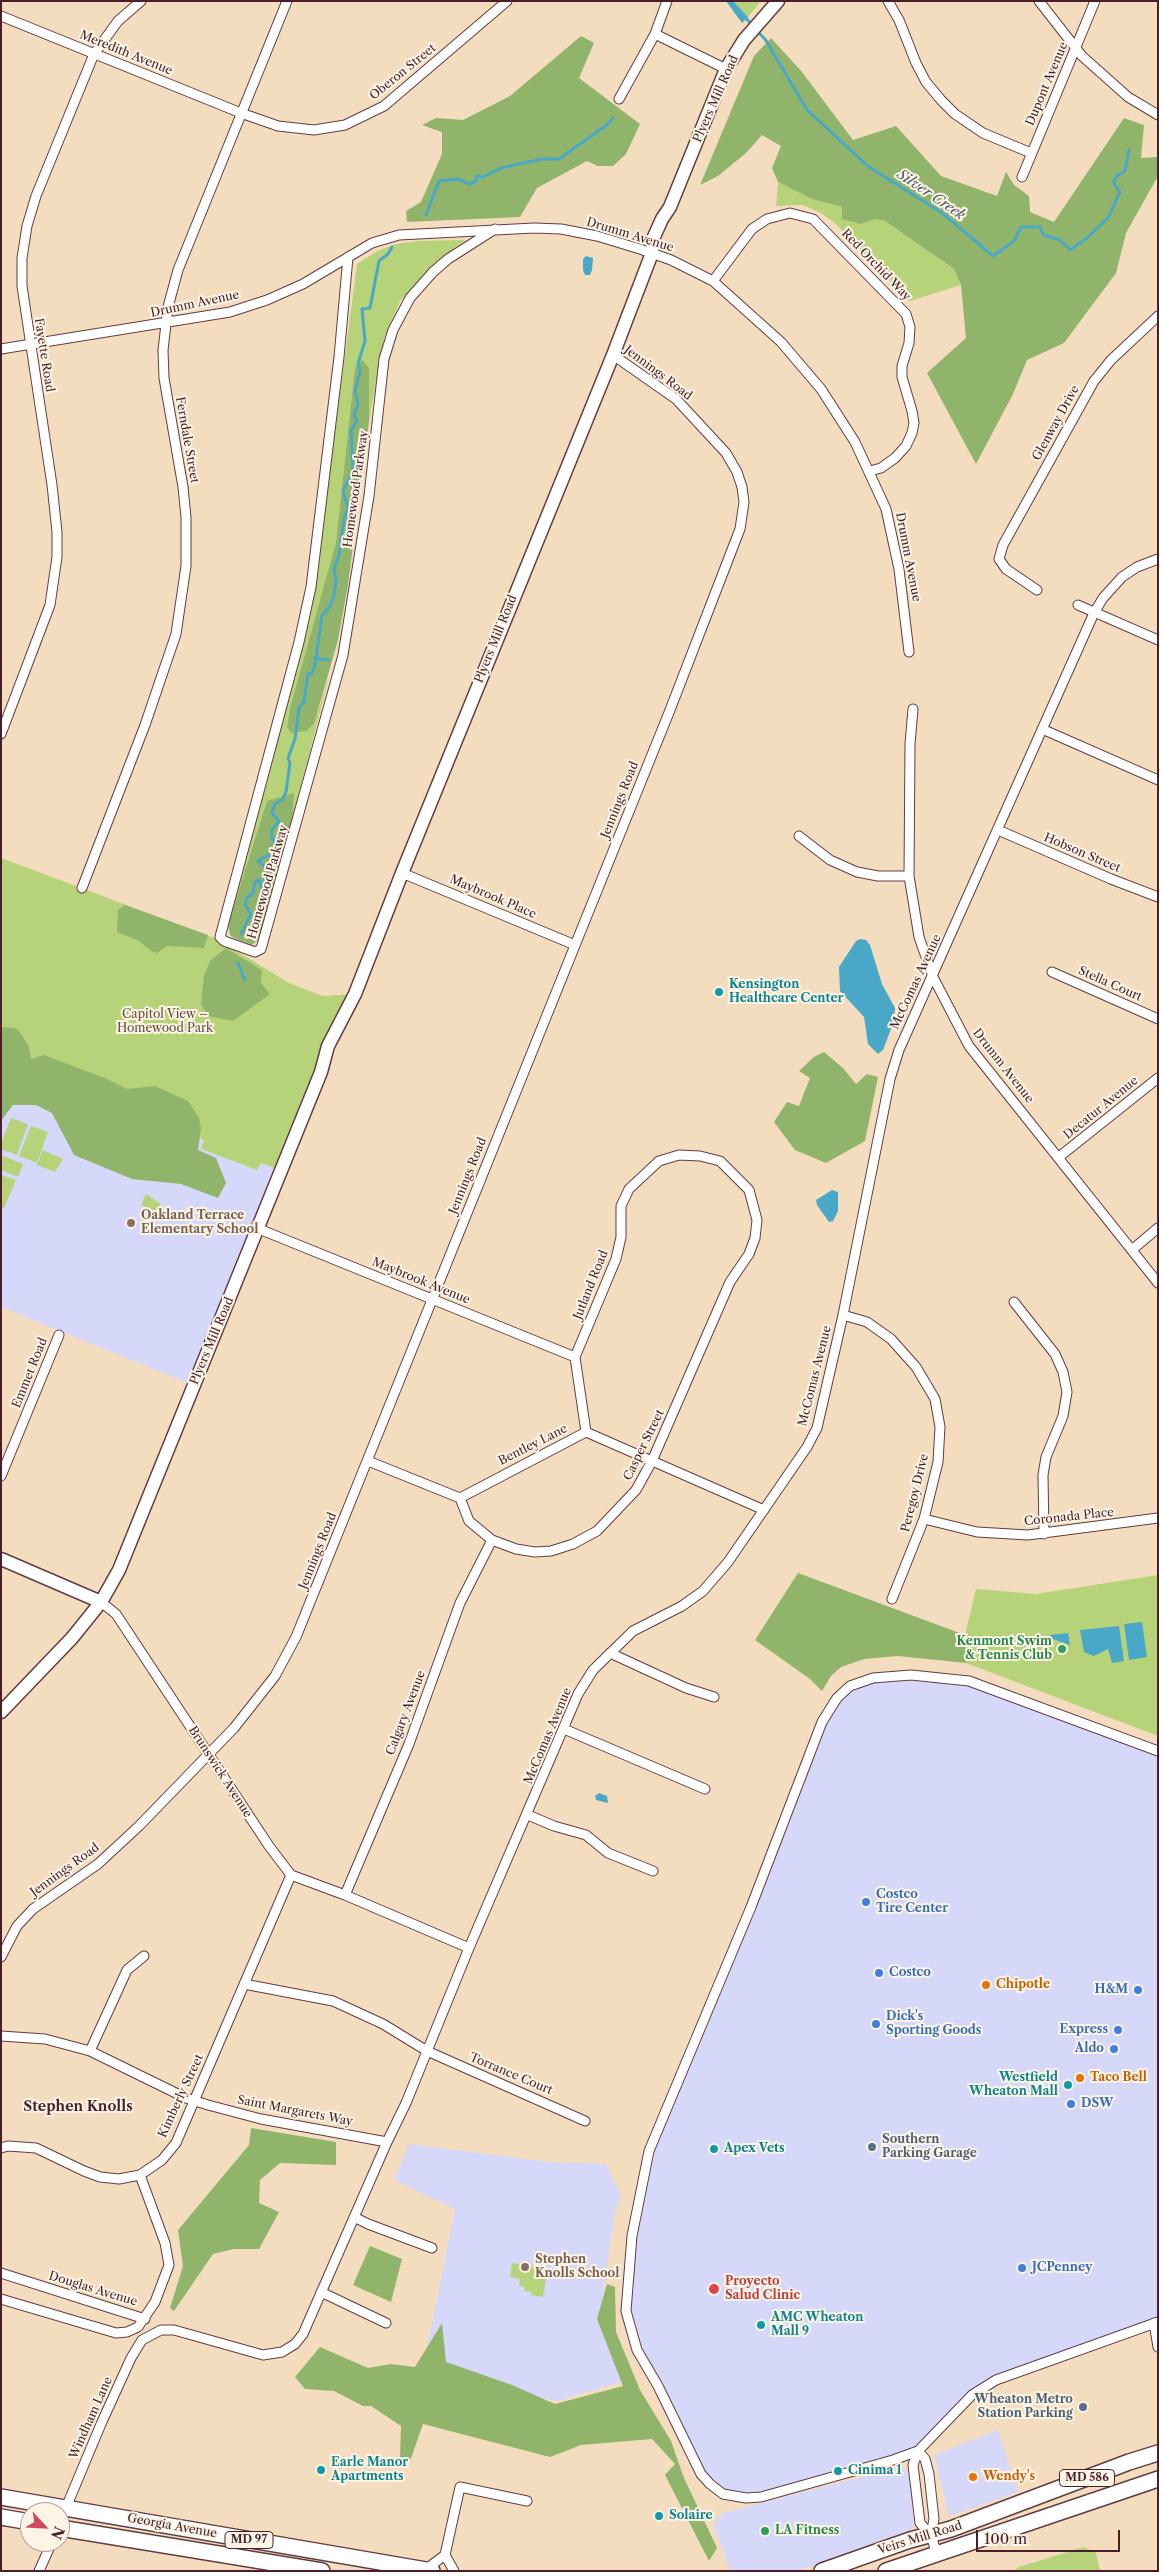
<!DOCTYPE html>
<meta charset="utf-8">
<style>
body{margin:0}
#map{position:relative;width:1159px;height:2572px;overflow:hidden;background:#f3ddbe;font-family:"Libre Caslon Text",serif}
canvas{display:block}
.frame{position:absolute;inset:0;border:2px solid #4a1f2b;pointer-events:none}
.north{position:absolute;left:20px;top:2502px;width:50px;height:50px;box-sizing:border-box;background:#fcf5e5;border:1px solid #b59f9b;border-radius:50%;rotate:115deg;font-size:14px;font-weight:700;line-height:20px;text-align:center;color:#4a1f2b}
.north::after{content:'';display:block;margin:auto;width:18px;height:22px;background:#d1495b;clip-path:polygon(50% 0,100% 100%,50% 72%,0 100%)}
.scale{position:absolute;left:976px;top:2530px;width:144px;height:22px;box-sizing:border-box;border:2px solid #4a1f2b;border-top:0;padding-left:6px;font-size:15px;line-height:18px;white-space:nowrap;color:#4a1f2b;-webkit-text-stroke:4px #fcf5e5;paint-order:stroke}
</style>
<div id="map">
<canvas width="1159" height="2572"></canvas>
<div class="frame"></div>
<div class="north">N</div>
<div class="scale">100 m</div>
</div>
<script>
const ctx = document.querySelector('canvas').getContext('2d');
ctx.lineJoin = 'round';
function fill(path, color) { ctx.fillStyle = color; ctx.fill(path, 'evenodd'); }
const toPath = rows => new Path2D(rows.map(r => 'M' + r).join(''));
function stroke(path, color, width, dash) { ctx.strokeStyle = color; ctx.lineWidth = width; ctx.lineCap = dash ? 'butt' : 'round'; ctx.setLineDash(dash || []); ctx.stroke(path); }
function label(font, color, halo, rows, align = 'center') {
  ctx.font = font + ' "Libre Caslon Text",serif'; ctx.lineWidth = 4; ctx.setLineDash([]); ctx.textBaseline = 'middle'; ctx.strokeStyle = halo; ctx.fillStyle = color; for (const [text, x, y, turn = 0] of rows) {
    ctx.save(); ctx.translate(x, y); ctx.rotate((+turn || 0) * Math.PI / 180); ctx.textAlign = isNaN(turn) ? turn : align; if (halo) ctx.strokeText(text, 0, 0); ctx.fillText(text, 0, 0); ctx.restore();
  }
}
const built = toPath([
 [1,1061,282,1171,193,1385,1,1307],
 [873,1678,969,1681,1158,1751,1158,2322,996,2380,972,2395,918,2451,746,2498,710,2484,651,2376,626,2311,632,2236,649,2151,837,1698],
 [409,2144,549,2162,606,2164,621,2195,614,2217,600,2316,627,2380,557,2401,422,2373,455,2209,394,2180],
 [998,2430,1018,2492,949,2516,934,2455],
 [900,2467,907,2471,909,2479,914,2522,912,2529,798,2571,730,2571,714,2526,717,2517,723,2513]
]);
const green = toPath([
 [733,1,761,1,748,17],
 [778,182,812,199,842,207,861,224,875,219,885,221,954,269,961,285,910,301,836,224,821,213,803,205,776,206],
 [466,240,443,256,400,301,384,338,369,422,369,368,355,367,336,542,290,708,287,727,314,724,330,673,292,821,228,925,316,578,357,264,377,251,396,244,417,241],
 [1,858,217,939,289,983,323,996,353,994,282,1171,261,1163,257,1170,201,1149,204,1140,1,1061],
 [11,1118,28,1124,17,1155,1,1149,1,1143],
 [31,1126,48,1132,37,1163,19,1156],
 [43,1150,63,1159,55,1172,37,1165],
 [1,1155,23,1164,18,1177,1,1170],
 [1,1175,16,1180,4,1208,1,1207],
 [146,1194,161,1204,157,1214,141,1205],
 [1158,1575,1158,1736,966,1663,965,1635,976,1589,1036,1594],
 [512,2263,545,2268,547,2273,543,2297,531,2295,531,2292,524,2291,525,2287,519,2286,520,2279,510,2277],
 [1084,2547,1096,2553,1100,2571,1013,2571,1019,2567]
]);
const forest = toPath([
 [581,36,594,43,579,78,640,124,626,154,613,166,598,166,587,161,537,188,520,217,407,222,406,211,421,202,442,154,442,132,422,125,436,118,463,120,510,96],
 [771,38,802,72,853,140,896,126,941,176,997,196,1006,172,1014,185,1029,196,1030,212,1054,222,1124,118,1144,125,1141,158,1158,157,1158,176,1126,233,1116,273,1064,343,1027,360,1013,394,976,464,927,373,966,338,961,285,954,269,885,221,875,219,861,224,842,219,842,207,812,199,778,182,772,168,781,146,762,135,746,153,718,176,700,185,754,56],
 [362,360,369,368,369,422,348,585,338,640,314,724,306,731,291,733,287,727,290,708,336,542,355,367],
 [294,793,292,821,260,939,252,945,234,938,230,935,228,925,267,801],
 [125,905,208,935,204,948,167,946,157,953,151,951,139,941,117,932,118,910],
 [226,948,262,970,261,983,270,994,233,1021,208,1016,201,1004,204,976,210,961],
 [1,1027,15,1028,20,1032,29,1047,31,1059,44,1055,107,1079,127,1089,155,1086,188,1101,199,1118,201,1128,198,1150,216,1158,226,1183,218,1198,181,1184,132,1179,74,1155,52,1113,36,1105,13,1105,1,1121],
 [824,1052,843,1068,856,1084,867,1074,878,1077,865,1141,826,1163,795,1150,774,1122,787,1102,799,1106,810,1078,799,1071,814,1057],
 [798,1573,965,1635,966,1663,898,1656,864,1659,841,1667,831,1676,822,1691,810,1679,755,1640],
 [251,2128,336,2142,336,2165,280,2163,260,2180,259,2203,279,2212,259,2249,234,2249,213,2254,174,2311,170,2308,183,2266,178,2230,249,2145],
 [370,2246,402,2259,391,2302,353,2285],
 [607,2284,615,2287,616,2332,640,2390,671,2441,684,2478,717,2548,709,2561,665,2475,675,2464,652,2439,581,2445,550,2457,423,2424,410,2461,400,2457,401,2426,371,2406,363,2406,334,2391,305,2389,295,2377,320,2347,368,2368,391,2364,415,2367,442,2323,446,2362,512,2385,555,2404,623,2386,597,2319]
]);
const water = toPath([
 [726,1,733,1,748,17,742,23],
 [586,256,593,258,592,270,590,275,585,275,583,270,583,259],
 [860,939,866,940,870,945,882,984,895,1008,894,1021,883,1050,878,1054,868,1044,864,1017,840,991,839,967,856,941],
 [832,1190,838,1192,838,1211,833,1221,829,1222,817,1205,816,1200],
 [1142,1622,1147,1657,1129,1660,1124,1624],
 [1119,1626,1124,1661,1112,1663,1108,1649,1094,1656,1084,1652,1080,1630],
 [1068,1633,1070,1645,1050,1638,1050,1635],
 [599,1793,607,1796,608,1803,596,1800,595,1796]
]);
const stream = toPath([
 [744,16,753,26],
 [757,31,765,39,807,110,869,167,942,213,993,256,1014,241,1021,227,1040,227,1043,235,1060,240,1070,250,1087,238,1108,218,1120,192,1113,182,1117,176,1125,171,1129,150],
 [426,215,439,181,458,179,469,184,476,181,477,176,483,177,501,168,542,159,559,159,608,124,613,118],
 [315,658,329,660],
 [241,934,251,914,245,904,247,898,253,893,255,882,259,880,263,891,266,868,258,861,266,856,275,855,278,848,271,836,272,830,279,821,272,813,275,804,282,800,286,792,290,763,288,758,295,739,299,708,304,702,308,674,312,673,315,665,322,616,330,606,334,596,336,582,334,568,339,556,344,519,348,508,343,491,353,472,351,430,357,421,354,415,358,404,355,391,360,371,358,363,365,341,362,309,370,308,379,261,388,254,392,247],
 [238,963,245,980]
]);
const street = toPath([
 [888,1,899,20,916,63,926,82,941,100,955,114,983,133,1031,153],
 [1039,1,1082,56,1128,97,1158,115],
 [1,16,241,113,278,126,314,130,345,125,384,106,507,1],
 [655,34,726,69],
 [619,99,655,34,667,1],
 [1022,177,1095,1],
 [348,257,339,357,311,587,299,642,220,937,224,941,255,952,261,949,343,655,369,496,384,359,393,330,410,298,433,272,448,259,495,229],
 [713,281,752,229,767,219,790,213,813,219,906,314,910,327,909,343,902,366,902,377,912,411,914,423,912,433,906,446,895,458,881,468,870,471],
 [1,349,230,312,267,300,303,284,372,243,399,235,534,228,561,229,597,236,640,249,671,260,713,281,781,342,821,389,855,442,886,509,899,569,909,652],
 [1037,590,1006,569,999,559,1003,545,1094,381,1111,360,1158,316],
 [1078,605,1158,640],
 [913,709,910,744,909,876,919,937,933,977,969,1046,1158,1283],
 [1042,729,1158,780],
 [1,734,50,605,57,557,57,532,52,485,22,286,22,258,27,226,36,196,94,54,118,21,141,1],
 [998,830,1111,879,1158,897],
 [799,836,830,860,857,872,878,876,909,876],
 [402,873,575,945],
 [82,888,145,725,176,634,186,566,186,517,183,487,164,378,163,350,168,307,178,270,287,1],
 [1052,972,1158,1019],
 [1059,1157,1158,1078],
 [259,1229,575,1357],
 [1133,1249,1158,1228],
 [1014,1302,1055,1354,1063,1372,1067,1392,1063,1416,1046,1457,1043,1475,1044,1534],
 [843,1315,867,1322,891,1339,916,1367,935,1399,940,1427,938,1462,924,1519,892,1599],
 [586,1432,764,1510],
 [368,1461,460,1498,586,1432],
 [1,1476,59,1335],
 [460,1498,469,1521,492,1540,516,1549,535,1552,551,1551,573,1544,597,1531,636,1490,652,1461,730,1282,749,1254,755,1238,757,1220,749,1190,720,1161,700,1156,679,1155,659,1161,629,1189,621,1206,621,1237,616,1259,575,1357,586,1432],
 [924,1519,977,1532,1028,1535,1158,1518],
 [101,1602,116,1614,269,1846,291,1875,345,1895,469,1948],
 [610,1653,686,1688,714,1697],
 [564,1729,705,1789],
 [1158,1751,969,1681,911,1675,873,1678,850,1686,837,1698,822,1722,751,1907,649,2151,632,2236,626,2311,637,2350,658,2386,701,2474,710,2484,723,2494,746,2498,761,2497,893,2460,918,2451,972,2395,996,2380,1158,2322],
 [528,1815,554,1826,586,1835,608,1853,653,1871],
 [345,1895,409,1744,460,1603,492,1540],
 [1,1957,17,1926,33,1909,98,1864,139,1826,234,1728,275,1676,296,1637,670,710,740,529,744,502,742,487,737,472,726,453,676,399,613,355],
 [244,1984,333,2001,383,2024,427,2051,585,2121],
 [1,2036,45,2039,90,2051,186,2098,208,2105,261,2119,387,2142],
 [90,2051,127,1970,144,1956],
 [1,2148,8,2146,36,2148,84,2171,100,2177,119,2179,140,2175,162,2160,176,2143,291,1875],
 [354,2217,368,2224,432,2248],
 [1,2273,145,2319],
 [321,2292,386,2323],
 [1,2299,116,2333,127,2332,138,2327,155,2302,169,2265,165,2243,140,2175],
 [1154,2323,1158,2347],
 [918,2451,913,2465,920,2523,931,2535,937,2555],
 [918,2451,925,2459,929,2474,934,2519,931,2535],
 [60,2522,101,2424,131,2358,142,2340,161,2330,174,2330,263,2355,282,2352,295,2344,303,2334,387,2142,406,2103,469,1948,578,1694,593,1670,633,1631,682,1606,703,1591,728,1562,807,1447,817,1428,843,1315,890,1079,899,1050,1094,613,1103,598,1122,577,1137,567,1158,559],
 [445,2555,460,2487,527,2501],
 [425,2570,445,2555,454,2571],
 [39,2571,52,2542]
]);
const secondary = toPath([
 [1,1559,101,1602],
 [1,1712,72,1638,101,1602,119,1570,321,1072,328,1046,355,994,402,873,613,355,652,253,653,239,662,219,670,207,726,69,744,40,778,1]
]);
const primary = toPath([
 [1,2497,432,2571],
 [1,2517,30,2522],
 [60,2528,322,2571],
 [822,2571,910,2540,951,2529,1129,2462,1158,2453],
 [886,2571,1158,2479]
]);
const markers = [
 [719,992,5,"#0f9aa8"],
 [131,1223,5,"#8d6e63"],
 [1062,1649,5,"#2e9e5b"],
 [866,1902,5,"#3f7fe0"],
 [879,1973,5,"#3f7fe0"],
 [986,1985,5,"#e8710a"],
 [1138,1990,5,"#3f7fe0"],
 [876,2024,5,"#3f7fe0"],
 [1118,2030,5,"#3f7fe0"],
 [1114,2049,5,"#3f7fe0"],
 [1080,2078,5,"#e8710a"],
 [1068,2085,5,"#0f9aa8"],
 [1071,2104,5,"#3f7fe0"],
 [872,2147,5,"#5c6f8a"],
 [714,2149,5,"#0f9aa8"],
 [525,2267,5,"#8d6e63"],
 [1022,2268,5,"#3f7fe0"],
 [714,2289,6,"#e0444e"],
 [761,2325,5,"#0f9aa8"],
 [1083,2407,5,"#5c6f8a"],
 [321,2470,5,"#0f9aa8"],
 [838,2471,5,"#0f9aa8"],
 [973,2477,5,"#e8710a"],
 [659,2516,5,"#0f9aa8"],
 [765,2531,5,"#2e9e5b"]
];
const shields = [
 [1087,2478,55],
 [249,2540,48]
];
const shieldNames = [
 ["MD 586",1087,2478],
 ["MD 97",249,2540]
];
const streetNames = [
 ["Meredith Avenue",126,53,22],
 ["Oberon Street",403,72,-39],
 ["Dupont Avenue",1047,84,-67],
 ["Plyers Mill Road",716,99,-66],
 ["Drumm Avenue",630,235,17],
 ["Red Orchid Way",876,265,46],
 ["Drumm Avenue",195,304,-12],
 ["Fayette Road",44,355,81],
 ["Jennings Road",658,373,37],
 ["Glenway Drive",1056,423,-61],
 ["Ferndale Street",187,440,80],
 ["Homewood Parkway",356,489,-82],
 ["Drumm Avenue",908,557,79],
 ["Plyers Mill Road",496,639,-68],
 ["Jennings Road",620,800,-68],
 ["Hobson Street",1082,853,23],
 ["Homewood Parkway",268,882,-74],
 ["Maybrook Place",493,897,23],
 ["McComas Avenue",916,982,-65],
 ["Stella Court",1110,984,24],
 ["Drumm Avenue",1003,1066,52],
 ["Decatur Avenue",1101,1108,-39],
 ["Jennings Road",468,1176,-68],
 ["Maybrook Avenue",421,1281,22],
 ["Jutland Road",591,1285,-68],
 ["Plyers Mill Road",212,1341,-67],
 ["Emmet Road",30,1373,-68],
 ["McComas Avenue",815,1376,-76],
 ["Bentley Lane",533,1445,-27],
 ["Casper Street",644,1445,-64],
 ["Peregoy Drive",915,1493,-76],
 ["Coronada Place",1069,1517,-6],
 ["Jennings Road",318,1551,-68],
 ["Calgary Avenue",406,1713,-69],
 ["McComas Avenue",548,1736,-67],
 ["Brunswick Avenue",220,1772,57],
 ["Jennings Road",65,1870,-36],
 ["Torrance Court",511,2074,23],
 ["Kimberly Street",181,2096,-65],
 ["Saint Margarets Way",295,2111,11],
 ["Douglas Avenue",93,2289,17],
 ["Windham Lane",91,2418,-66],
 ["Georgia Avenue",172,2526,10],
 ["Veirs Mill Road",920,2538,-17]
];
const cultureNames = [
 ["Kensington",729,985],
 ["Healthcare Center",729,999],
 ["Westfield",1058,2078,"right"],
 ["Wheaton Mall",1058,2092,"right"],
 ["Apex Vets",724,2149],
 ["AMC Wheaton",771,2318],
 ["Mall 9",771,2332],
 ["Earle Manor",331,2463],
 ["Apartments",331,2477],
 ["Cinima 1",848,2471],
 ["Solaire",669,2516]
];
const parkNames = [
 ["Capitol View –",165,1015],
 ["Homewood Park",165,1029]
];
const educationNames = [
 ["Oakland Terrace",141,1216],
 ["Elementary School",141,1230],
 ["Stephen",535,2260],
 ["Knolls School",535,2274]
];
const leisureNames = [
 ["Kenmont Swim",1052,1642],
 ["& Tennis Club",1052,1656],
 ["LA Fitness",775,2531,"left"]
];
const shopNames = [
 ["Costco",876,1895],
 ["Tire Center",876,1909],
 ["Costco",889,1973],
 ["H&M",1128,1990,"right"],
 ["Dick's",886,2017],
 ["Sporting Goods",886,2031],
 ["Express",1108,2030,"right"],
 ["Aldo",1104,2049,"right"],
 ["DSW",1081,2104],
 ["JCPenney",1032,2268]
];
const foodNames = [
 ["Chipotle",996,1985],
 ["Taco Bell",1090,2078],
 ["Wendy's",983,2477]
];
const serviceNames = [
 ["Southern",882,2140],
 ["Parking Garage",882,2154],
 ["Wheaton Metro",1073,2400,"right"],
 ["Station Parking",1073,2414,"right"]
];
const healthNames = [
 ["Proyecto",725,2282],
 ["Salud Clinic",725,2296]
];
const waterNames = [
 ["Silver Creek",931,195,34]
];
const neighbourhoodNames = [
 ["Stephen Knolls",78,2107]
];
fill(built, '#d5d8f9');
fill(green, '#b6d37a');
fill(forest, '#90b56a');
fill(water, '#49a8c8');
stroke(stream, '#49a8c8', 3);
stroke(street, '#633c41', 11);
stroke(secondary, '#633c41', 15);
stroke(primary, '#633c41', 18);
stroke(street, '#fff', 9);
stroke(secondary, '#fff', 12);
stroke(primary, '#fff', 15);
for (const [x, y, r, color] of markers) { const dot = new Path2D(); dot.arc(x, y, r, 0, 2 * Math.PI); ctx.fillStyle = color; ctx.fill(dot); stroke(dot, '#fcf5e5', 2); }
for (const [x, y, w] of shields) { const box = new Path2D(); box.roundRect(x - w / 2, y - 8.5, w, 17, 4); ctx.fillStyle = '#fcf5e5'; ctx.fill(box); stroke(box, '#4a1f2b', 1); }
label('bold 11px', '#4a1f2b', null, shieldNames);
label('12px', '#4a1f2b', '#fcf5e5', streetNames);
label('bold 12px', '#0d838f', '#fcf5e5', cultureNames, 'left');
label('12px', '#654c3f', '#fcf5e5', parkNames);
label('bold 12px', '#785e54', '#fcf5e5', educationNames, 'left');
label('bold 12px', '#27864d', '#fcf5e5', leisureNames, 'right');
label('bold 12px', '#366cbe', '#fcf5e5', shopNames, 'left');
label('bold 12px', '#c56008', '#fcf5e5', foodNames, 'left');
label('bold 12px', '#4e5e75', '#fcf5e5', serviceNames, 'left');
label('bold 12px', '#be3a42', '#fcf5e5', healthNames, 'left');
label('italic 14px', '#4a566a', '#fcf5e5', waterNames);
label('bold 14px', '#4a1f2b', '#fcf5e5', neighbourhoodNames);
</script>
